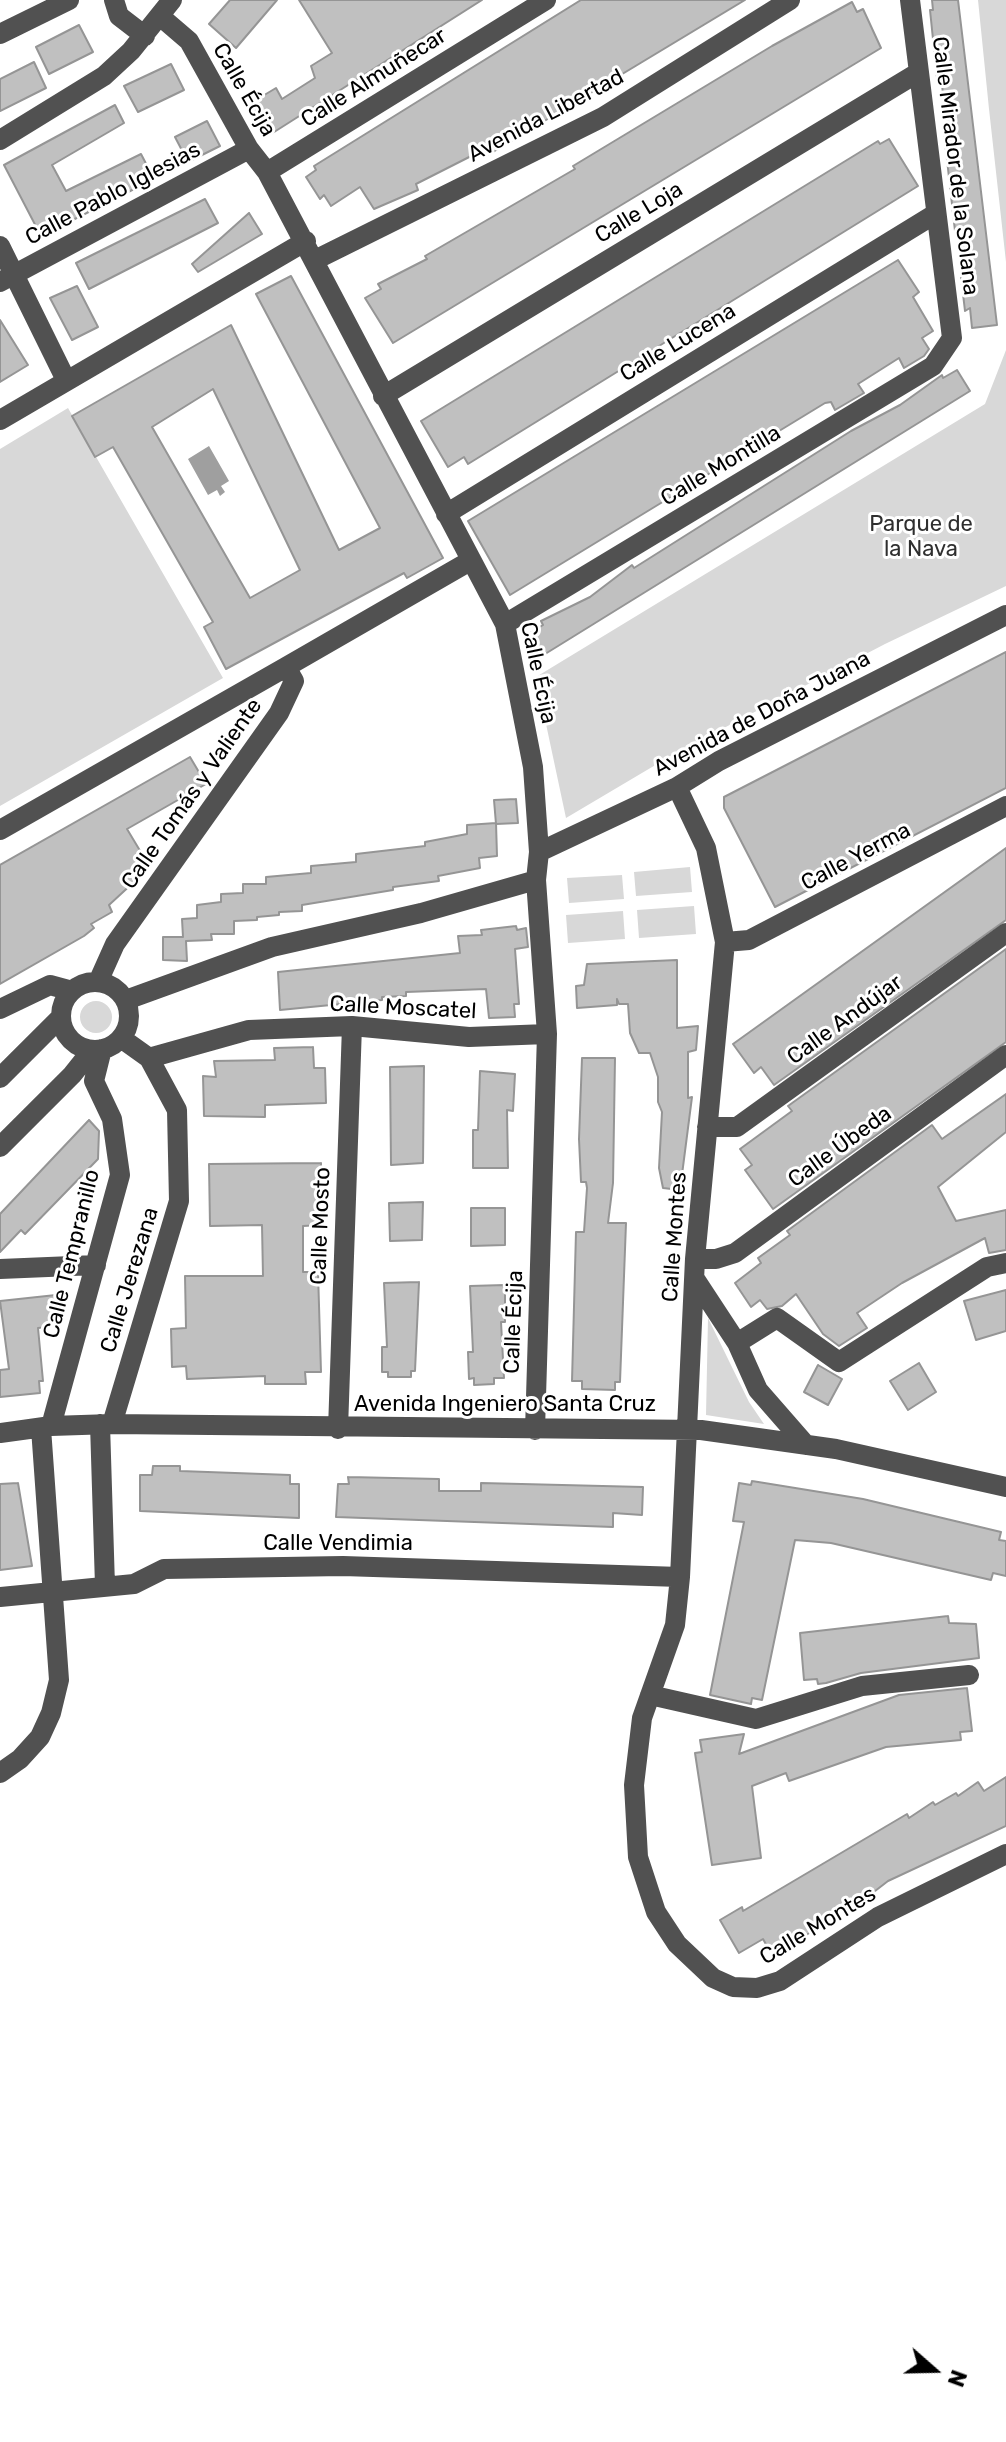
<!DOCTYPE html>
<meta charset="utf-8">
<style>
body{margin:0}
#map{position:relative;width:1006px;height:2442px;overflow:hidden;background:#fff;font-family:Rubik,sans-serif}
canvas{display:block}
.north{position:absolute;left:894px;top:2330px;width:80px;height:80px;-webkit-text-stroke:6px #fff;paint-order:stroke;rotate:110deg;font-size:22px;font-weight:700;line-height:32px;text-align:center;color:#000}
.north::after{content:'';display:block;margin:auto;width:28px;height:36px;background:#000;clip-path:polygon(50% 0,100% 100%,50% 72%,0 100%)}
</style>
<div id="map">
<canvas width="1006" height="2442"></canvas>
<div class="north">N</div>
</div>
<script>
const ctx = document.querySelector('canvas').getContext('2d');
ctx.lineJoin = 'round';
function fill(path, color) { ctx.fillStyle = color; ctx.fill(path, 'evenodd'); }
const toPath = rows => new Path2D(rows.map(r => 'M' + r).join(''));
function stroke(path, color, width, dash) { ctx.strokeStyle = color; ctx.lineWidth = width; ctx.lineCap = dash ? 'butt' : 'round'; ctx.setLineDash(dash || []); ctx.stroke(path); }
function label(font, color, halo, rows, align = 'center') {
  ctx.font = font + ' Rubik,sans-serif'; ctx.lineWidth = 6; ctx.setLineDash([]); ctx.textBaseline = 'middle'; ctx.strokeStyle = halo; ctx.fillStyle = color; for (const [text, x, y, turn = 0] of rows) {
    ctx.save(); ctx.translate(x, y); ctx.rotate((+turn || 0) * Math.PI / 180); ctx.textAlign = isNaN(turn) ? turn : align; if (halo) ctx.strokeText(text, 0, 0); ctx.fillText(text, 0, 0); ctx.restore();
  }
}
const green = toPath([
 [978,0,1006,0,1006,262,989,109],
 [1006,350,1006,586,885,644,674,754,566,818,536,677,985,404],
 [68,408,223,678,0,806,0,449],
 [690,867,692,892,636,896,634,872],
 [622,875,624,899,569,903,567,878],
 [694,906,696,934,639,938,637,910],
 [623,911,625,939,568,943,566,915],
 '80 1017a16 16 0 1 1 32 0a16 16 0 1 1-32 0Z',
 [708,1318,749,1402,764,1424,706,1415]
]);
const water = toPath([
 [209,446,229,481,221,486,225,492,220,496,217,490,208,495,188,459]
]);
const building = toPath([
 [230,0,277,0,236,48,209,24,230,0],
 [299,0,482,0,271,134,251,103,276,88,282,99,315,78,311,66,332,53,299,0],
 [581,0,745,0,488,155,485,149,416,184,418,190,374,209,360,187,331,206,324,195,320,199,306,177,316,170,314,166,581,0],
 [932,0,958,0,997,325,972,328,970,308,965,311,961,277,965,276,959,230,955,231,943,124,946,123,944,102,941,77,937,78,930,10,933,10,932,0],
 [852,2,857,12,863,9,881,48,393,343,365,298,381,289,378,284,427,259,425,256,575,169,573,166,772,46,852,2],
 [79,25,93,52,49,74,36,47,79,25],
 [34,62,46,88,0,111,0,79,34,62],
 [171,64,184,90,138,112,124,86,171,64],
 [115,105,124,123,52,165,66,191,141,154,154,179,41,236,4,165,115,105],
 [207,121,220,146,188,162,175,137,207,121],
 [889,139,918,186,468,464,464,457,448,467,421,421,878,141,880,144,889,139],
 [205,199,218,223,89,289,76,263,205,199],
 [249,213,262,234,198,272,192,264,249,213],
 [898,260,919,292,913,297,933,331,922,338,929,349,924,356,904,368,899,358,858,384,864,393,835,410,831,402,825,403,510,595,468,521,898,260],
 [291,276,443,558,407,578,404,573,226,669,204,627,213,622,113,447,95,457,72,416,231,325,339,550,380,528,256,294,291,276],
 [213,389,300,570,250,598,152,427,213,389],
 [77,286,98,327,72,340,50,298,77,286],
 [0,320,28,365,0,382,0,320],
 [957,370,970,391,537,659,524,637,543,625,541,621,590,597,632,565,634,568,851,431,900,405,942,375,943,378,957,370],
 [1006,652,1006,788,775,907,724,808,724,797,1006,652],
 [190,757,206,784,127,829,148,864,131,873,135,881,109,905,112,912,91,924,94,928,84,936,0,984,0,865,190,757],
 [516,799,518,823,496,824,494,800,516,799],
 [496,823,497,856,479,858,480,868,438,876,439,881,393,887,393,890,302,905,302,911,279,912,279,915,257,917,257,920,234,921,234,934,211,934,212,940,186,941,187,961,163,960,163,937,183,937,182,919,197,918,197,905,221,902,221,894,243,893,243,884,266,884,266,877,311,873,311,866,356,862,356,854,425,846,425,842,467,834,467,825,496,823],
 [1006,848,1006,920,774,1085,761,1067,754,1073,733,1044,1006,848],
 [516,926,517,930,526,928,528,947,515,949,519,1004,514,1004,515,1017,489,1018,486,989,406,992,406,996,382,997,382,1000,280,1010,278,972,460,953,458,936,482,935,481,930,516,926],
 [1006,949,1006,1042,773,1209,745,1170,752,1165,740,1149,792,1111,788,1106,1006,949],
 [677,960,677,1028,698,1026,696,1050,688,1052,688,1098,692,1097,680,1190,663,1188,659,1168,662,1112,658,1102,658,1077,650,1053,639,1053,630,1033,628,1004,619,1004,617,999,617,1005,577,1008,576,986,584,985,587,964,677,960],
 [313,1047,314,1068,325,1068,326,1103,265,1105,265,1117,204,1116,203,1076,216,1077,214,1061,275,1060,274,1048,313,1047],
 [582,1058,615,1058,613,1183,608,1223,626,1223,620,1382,615,1382,615,1390,582,1389,582,1381,572,1381,576,1232,584,1232,587,1188,586,1182,581,1182,579,1139,582,1058],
 [424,1066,423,1163,391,1165,390,1067,424,1066],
 [480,1071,515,1074,513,1111,507,1110,508,1168,473,1168,473,1130,478,1130,480,1071],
 [1006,1094,1006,1132,938,1187,956,1221,1006,1210,1006,1250,989,1253,985,1238,902,1283,857,1313,867,1328,839,1346,823,1334,796,1294,782,1306,767,1309,760,1300,751,1307,735,1283,761,1263,758,1258,790,1235,787,1231,932,1125,942,1139,1006,1094],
 [89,1120,99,1131,98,1159,25,1234,21,1230,0,1252,0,1214,89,1120],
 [321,1163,322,1225,303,1226,303,1272,318,1272,321,1372,305,1372,306,1384,265,1384,265,1376,187,1379,186,1366,172,1367,171,1329,186,1328,185,1276,263,1276,262,1225,210,1226,209,1164,321,1163],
 [423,1202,422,1240,390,1241,389,1203,423,1202],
 [471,1208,505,1208,505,1245,471,1246,471,1208],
 [419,1282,415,1371,411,1371,411,1377,388,1377,388,1372,382,1372,382,1347,387,1347,384,1283,419,1282],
 [505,1285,505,1322,501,1322,504,1378,494,1378,494,1384,474,1385,474,1378,469,1379,468,1352,473,1352,470,1286,505,1285],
 [1006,1290,1006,1331,976,1340,964,1301,1006,1290],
 [56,1295,56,1319,48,1327,38,1328,43,1381,39,1381,40,1393,0,1397,0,1370,9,1369,0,1301,56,1295],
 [919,1363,936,1392,908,1410,890,1381,919,1363],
 [818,1365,842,1379,828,1405,804,1392,818,1365],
 [153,1466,180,1466,180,1471,290,1475,290,1484,299,1484,299,1518,140,1511,140,1475,152,1475,153,1466],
 [348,1477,439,1479,439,1491,481,1491,481,1483,643,1487,642,1515,613,1513,613,1527,336,1517,338,1484,349,1484,348,1477],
 [752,1481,863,1499,1001,1532,999,1540,1006,1541,1006,1576,993,1573,991,1580,831,1543,795,1540,762,1700,752,1698,751,1704,710,1695,744,1522,733,1521,739,1483,751,1485,752,1481],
 [18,1483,32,1566,0,1570,0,1484,18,1483],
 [948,1616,949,1623,976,1624,979,1658,861,1673,826,1683,818,1684,817,1679,804,1680,800,1633,948,1616],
 [967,1688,972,1731,960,1732,961,1740,886,1747,789,1781,786,1773,752,1786,761,1858,712,1865,695,1753,702,1752,700,1740,744,1734,739,1754,899,1695,967,1688],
 [1006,1777,1006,1826,888,1881,857,1905,772,1955,763,1939,739,1953,720,1920,742,1907,743,1911,907,1814,909,1818,933,1802,935,1805,956,1793,958,1796,978,1782,984,1791,1006,1777]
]);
const minor = toPath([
 [114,0,119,16,145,36],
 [161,17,189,41,249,149,267,172,505,624,533,767,539,852,536,880,547,1034,535,1430],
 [0,34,69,0],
 [0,140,104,76,131,51,172,0],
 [267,172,546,0],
 [0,246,66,380],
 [317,259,603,117,790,0],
 [0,282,249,149],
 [383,396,919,72],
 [0,420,306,241],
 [446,514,935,214],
 [505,624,933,366,952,338,910,0],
 [286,667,470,561],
 [677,787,706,848,725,942,695,1259,680,1577,675,1625,642,1718,634,1785,638,1857,656,1912,677,1944,713,1978,733,1987,757,1988,780,1981,878,1917,1006,1854],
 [0,830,286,667,294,681,279,713,115,944,98,982],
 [539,852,677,787,719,761,1006,615],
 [725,942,749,940,1006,806],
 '61 1016a34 34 0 1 1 68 0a34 34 0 1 1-68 0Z',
 [126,1000,272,947,421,913,536,880],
 [0,1009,50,985,72,991],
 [149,1058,249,1030,352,1026,469,1037,547,1034],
 [0,1078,61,1017],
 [707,1127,737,1127,1006,933],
 [0,1147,72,1075,92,1050],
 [695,1259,716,1259,735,1253,1006,1055],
 [0,1269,96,1265],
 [695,1279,737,1343,758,1390,806,1445],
 [737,1343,777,1318,839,1362,987,1267,1006,1263],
 [100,1424,105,1586],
 [112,1424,179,1201,177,1110,149,1058,121,1038],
 [51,1426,120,1175,112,1119,94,1081,102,1049],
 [338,1429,352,1026],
 [0,1433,51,1426,112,1424,701,1430,836,1449,1006,1487],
 [0,1597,134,1584,164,1569,343,1566,680,1577],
 [650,1695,756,1719,862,1686,969,1675],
 [0,1773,20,1759,40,1737,51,1713,59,1680,41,1428]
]);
const streetNames = [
 ["Calle Almuñecar",374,78,-32],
 ["Calle Écija",244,90,60],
 ["Avenida Libertad",546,116,-28],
 ["Calle Mirador de la Solana",955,166,83],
 ["Calle Pablo Iglesias",113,194,-28],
 ["Calle Loja",639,213,-31],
 ["Calle Lucena",678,343,-31],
 ["Calle Montilla",721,466,-31],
 ["Calle Écija",538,673,78],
 ["Avenida de Doña Juana",762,714,-28],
 ["Calle Tomás y Valiente",192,794,-55],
 ["Calle Yerma",856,857,-28],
 ["Calle Moscatel",403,1008,3],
 ["Calle Andújar",845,1020,-36],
 ["Calle Úbeda",840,1147,-36],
 ["Calle Mosto",321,1226,-88],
 ["Calle Montes",675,1237,-86],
 ["Calle Tempranillo",72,1254,-76],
 ["Calle Jerezana",130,1280,-73],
 ["Calle Écija",514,1322,-88],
 ["Avenida Ingeniero Santa Cruz",505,1405],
 ["Calle Vendimia",338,1544],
 ["Calle Montes",818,1926,-31]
];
const parkNames = [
 ["Parque de",921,525],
 ["la Nava",921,550]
];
fill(green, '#d8d8d8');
fill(water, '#9f9f9f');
fill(building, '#c0c0c0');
stroke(building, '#959595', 2);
stroke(minor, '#515151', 20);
label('22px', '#000', '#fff', streetNames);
label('22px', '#2f2f2f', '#fff', parkNames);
</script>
